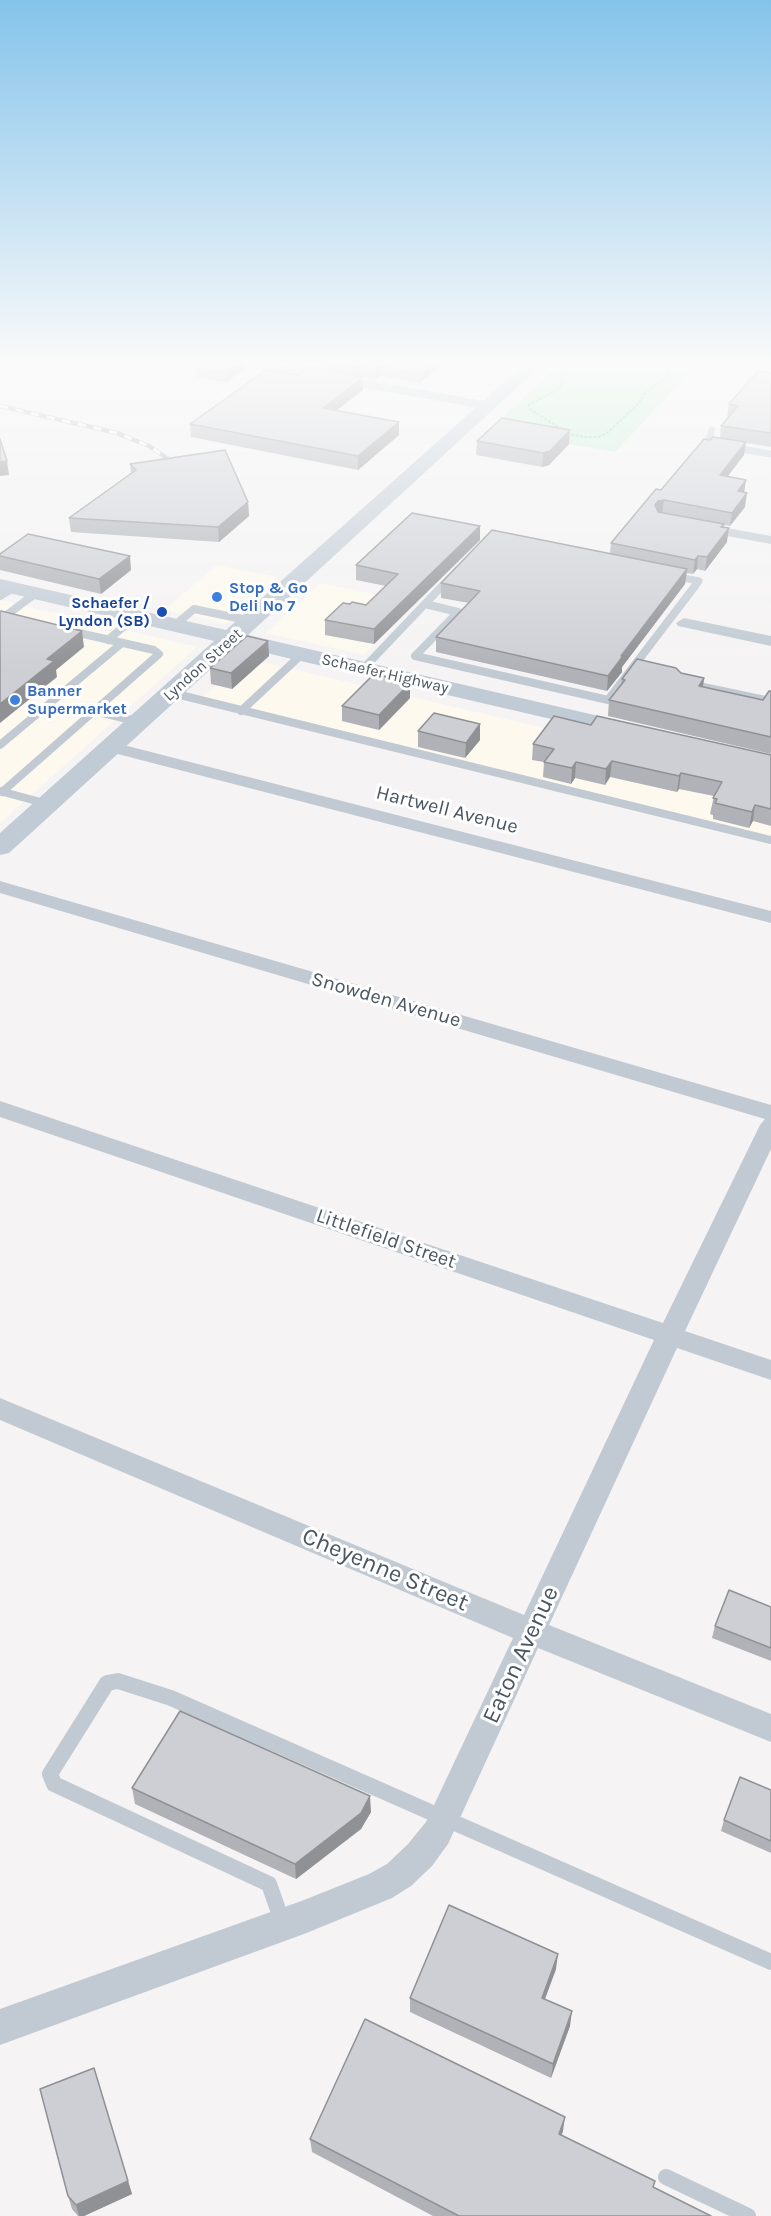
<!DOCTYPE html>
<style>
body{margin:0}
canvas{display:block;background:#f5f3f3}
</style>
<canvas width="771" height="2216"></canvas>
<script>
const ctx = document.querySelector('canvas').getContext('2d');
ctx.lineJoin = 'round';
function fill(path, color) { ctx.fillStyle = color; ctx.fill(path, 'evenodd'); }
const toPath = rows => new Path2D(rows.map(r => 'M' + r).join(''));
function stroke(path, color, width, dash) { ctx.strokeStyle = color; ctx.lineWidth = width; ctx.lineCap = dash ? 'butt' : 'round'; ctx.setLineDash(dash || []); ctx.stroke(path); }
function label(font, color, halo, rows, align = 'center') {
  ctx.font = font + ' Karla,sans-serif'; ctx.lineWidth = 6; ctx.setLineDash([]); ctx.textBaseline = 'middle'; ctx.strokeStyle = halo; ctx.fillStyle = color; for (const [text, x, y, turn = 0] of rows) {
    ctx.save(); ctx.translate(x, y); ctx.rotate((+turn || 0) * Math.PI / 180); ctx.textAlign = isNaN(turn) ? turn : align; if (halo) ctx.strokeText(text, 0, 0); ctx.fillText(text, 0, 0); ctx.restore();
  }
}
const commercial = toPath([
 [217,565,277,577,226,624,164,610],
 [320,583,415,603,364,655,266,633],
 [0,600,197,647,0,823],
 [245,658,771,781,771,836,203,697]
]);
const green = toPath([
 [562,361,701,361,615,452,489,430]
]);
const path = toPath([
 [578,361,566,372,560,388,529,405,530,409,569,434,586,437,598,437,607,433,638,404,646,392,666,378,669,368,656,361]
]);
const laneFar2 = toPath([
 [712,430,709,439,712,444,771,454],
 [673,576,699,581,694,588],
 [441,588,450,578]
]);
const laneFar1 = toPath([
 [0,596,13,588],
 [425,604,458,612,415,656,608,700,695,586],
 [0,620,36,593],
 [175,625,194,609,252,621],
 [108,640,136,616],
 [363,669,442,586],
 [689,684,771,701],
 [172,693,771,840],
 [94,711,140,722],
 [241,711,301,655],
 [0,745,122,643],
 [0,791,48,804],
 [2,792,159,654,154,650,70,631]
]);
const lane = toPath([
 [282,1921,269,1884,54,1784,50,1774,107,1683,118,1681,171,1698,771,1962],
 [666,2177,748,2216]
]);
const street = toPath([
 [232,361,260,361,489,402,495,406,489,410,238,365,232,361],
 [699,523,771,536,771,544,694,530,692,527,699,523],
 [684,618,771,636,771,646,678,626,676,623,684,618],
 [112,742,771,911,771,923,106,751,103,747,106,743,112,742],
 [0,881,771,1105,771,1149,685,1331,771,1360,771,1380,677,1348,549,1625,771,1714,771,1742,538,1648,448,1844,432,1866,411,1886,392,1898,304,1934,0,2045,0,2009,304,1900,369,1874,387,1864,408,1844,426,1822,513,1638,0,1420,0,1398,524,1615,654,1340,0,1117,0,1101,663,1323,760,1125,765,1119,0,893,0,881]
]);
const secondary = toPath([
 [528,361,546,361,248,635,642,726,645,731,642,736,633,738,236,646,9,853,0,855,0,833,214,641,0,591,0,579,226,630,528,361]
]);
const rail = toPath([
 [0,406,117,433,149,446,170,460,180,471]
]);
const wall = toPath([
 [205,361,245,361,245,369,226,382,196,377,195,368],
 [322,361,446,361,420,383,380,376,376,379,363,377,363,390,336,410,399,435,358,470,191,437,190,424,298,375,323,370],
 [771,373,771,447,746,443,744,455,727,477,745,493,745,507,730,526,724,525,727,542,705,571,697,569,693,574,687,573,685,584,622,667,622,672,607,691,436,652,436,637,469,603,441,598,441,583,610,554,611,543,661,490,710,440,720,438,721,426,728,418,727,417,729,404],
 [477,441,569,444,549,465,542,467,476,455],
 [130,464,248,502,249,516,219,542,71,532,69,518,131,473],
 [480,526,480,540,374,644,325,635,325,620,350,604,366,605,386,586,356,580,356,565],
 [0,554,131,570,101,594,0,570],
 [268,641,269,656,232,689,211,684,210,668],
 [681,673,704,678,703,687,763,700,771,691,771,754,608,716,609,700,621,684,622,679],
 [410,683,410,698,379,730,342,721,342,706],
 [591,725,771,755,771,826,753,821,749,828,713,819,713,815,710,814,714,796,679,789,677,792,610,777,605,785,575,778,571,784,543,777,544,762,532,760,533,744],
 [418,731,480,740,465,758,418,747],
 [771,1607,771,1661,712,1638,715,1626],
 [132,1788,371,1812,361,1829,296,1879,135,1804],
 [771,1790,771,1853,721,1831,724,1820],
 [556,1969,545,1999,570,2026,551,2078,410,2012,410,1998],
 [563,2131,561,2135,653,2188,711,2216,433,2216,312,2152,310,2139],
 [128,2181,132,2194,84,2216,78,2216,72,2209,68,2196]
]);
const shadedWall = toPath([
 [243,361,245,361,245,369,226,382,226,373],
 [436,361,446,361,420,383,421,374],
 [380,367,380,376,376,379,376,370],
 [363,377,363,390,323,421,323,408],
 [399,422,399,435,358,470,358,456],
 [570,430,569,444,549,465,542,467,543,453],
 [746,442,744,455,718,489,720,475],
 [7,461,9,475,0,476,0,462],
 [746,480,744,494,738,491],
 [747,493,745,507,730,526,732,513],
 [664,500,662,514,657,515,655,505,658,501],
 [248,502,249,516,219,542,218,527],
 [724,524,722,537,729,528,727,542,705,571,707,557],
 [480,526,480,540,374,644,374,629],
 [130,556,131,570,101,594,99,579],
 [698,556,697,569,693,574,695,560],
 [687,569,685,584,622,667,622,672,607,691,608,676,621,656],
 [82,631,84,647,56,670,57,677,0,723,0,704,47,659],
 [268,641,269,656,232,689,231,673],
 [704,678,702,693,699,686],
 [410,683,410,698,379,730,379,715],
 [480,724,480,740,465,758,466,743],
 [612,761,610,777,605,785,606,769],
 [576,762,575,778,571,784,572,768],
 [681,773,679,789,677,792,679,776],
 [755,805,753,821,749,828,752,812],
 [370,1796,371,1812,361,1829,296,1879,295,1864],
 [558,1954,556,1969,540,2012,542,1998],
 [572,2011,570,2026,551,2078,553,2064],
 [565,2117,563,2131,557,2148,559,2134],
 [128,2181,132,2194,84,2216,79,2216,76,2205]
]);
const building = toPath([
 [205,361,243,361,226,373,195,368,205,361],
 [323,361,436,361,421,374,380,367,376,370,323,361],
 [309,367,363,377,323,408,399,422,358,456,190,424,266,370,298,375,309,367],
 [758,371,771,373,771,433,721,426,738,406,729,404,758,371],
 [502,418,570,430,550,451,543,453,477,441,502,418],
 [713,437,746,442,720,475,746,480,738,491,747,493,732,513,664,500,658,501,655,505,658,512,724,524,721,527,729,528,707,557,698,556,695,560,611,543,656,489,661,490,704,439,710,440,713,437],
 [0,439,7,461,0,462,0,439],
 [225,450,248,502,218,527,69,518,136,470,130,464,225,450],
 [412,513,480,526,374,629,325,620,343,603,350,604,352,602,366,605,398,574,356,565,412,513],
 [492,530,687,569,621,656,623,656,608,676,436,637,480,591,441,583,492,530],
 [28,534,130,556,99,579,0,556,0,554,28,534],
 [1,611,82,631,47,659,54,661,0,704,0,612,1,611],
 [247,636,268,641,231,673,210,668,247,636],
 [637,659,676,668,681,673,704,678,699,686,763,700,769,691,771,691,771,737,609,700,625,680,622,679,637,659],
 [374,674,410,683,379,715,342,706,374,674],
 [434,713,480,724,466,743,418,731,434,713],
 [554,716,591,725,597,716,771,755,771,809,755,805,752,812,715,803,717,799,713,798,722,782,681,773,679,776,612,761,606,769,576,762,572,768,544,762,554,749,533,744,554,716],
 [729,1590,771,1607,771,1648,715,1626,729,1590],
 [180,1711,370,1796,361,1813,295,1864,132,1788,180,1711],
 [740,1777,771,1790,771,1841,724,1820,740,1777],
 [449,1905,558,1954,542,1998,572,2011,553,2064,410,1998,449,1905],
 [365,2019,565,2117,559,2134,655,2181,653,2187,711,2216,459,2216,310,2139,365,2019],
 [94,2068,128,2181,76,2205,68,2196,40,2089,94,2068]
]);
const markers = [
 [217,597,6,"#3f7fe0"],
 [162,612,6,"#1a4fb4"],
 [15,700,6,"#3f7fe0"]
];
const farShopnames = [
 ["Stop & Go",229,588],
 ["Deli No 7",229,606],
 ["Banner",27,691],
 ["Supermarket",27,709]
];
const farTransitnames = [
 ["Schaefer /",150,603],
 ["Lyndon (SB)",150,621]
];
const farStreetnames = [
 ["Lyndon Street",203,665,-42],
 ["Schaefer Highway",385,674,13]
];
const streetNames = [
 ["Hartwell Avenue",447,810,14],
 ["Snowden Avenue",386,1000,16],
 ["Littlefield Street",386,1239,19]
];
const nearStreetnames = [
 ["Cheyenne Street",385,1570,23],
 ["Eaton Avenue",521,1655,-65]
];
fill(commercial, '#fdf9ef');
fill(green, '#c3f1d5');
stroke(path, '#7ad0a6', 2, [3, 1.5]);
stroke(laneFar2, '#c1cad2', 7);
stroke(laneFar1, '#c1cad2', 8);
stroke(lane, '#c1cad2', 16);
fill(street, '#c1cad2');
fill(secondary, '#c1cbd6');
stroke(rail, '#b5b8bd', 4.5);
stroke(rail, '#fff', 3, [8]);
fill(wall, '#b0b2b7');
fill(shadedWall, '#909195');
fill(building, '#cdcfd5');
stroke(building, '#909195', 1.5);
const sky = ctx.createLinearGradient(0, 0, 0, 671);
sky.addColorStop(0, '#85c3ea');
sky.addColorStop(0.54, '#fafafa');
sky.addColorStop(1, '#fafafa00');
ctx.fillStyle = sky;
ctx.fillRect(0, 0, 771, 671);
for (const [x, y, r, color] of markers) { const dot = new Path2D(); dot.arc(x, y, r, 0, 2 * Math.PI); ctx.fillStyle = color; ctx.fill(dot); stroke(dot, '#fff', 2); }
label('bold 16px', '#366cbe', '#fff', farShopnames, 'left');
label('bold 16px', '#164399', '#fff', farTransitnames, 'right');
label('16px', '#4a5661', '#fff', farStreetnames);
label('20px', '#4a5661', '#fff', streetNames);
label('24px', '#4a5661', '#fff', nearStreetnames);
</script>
